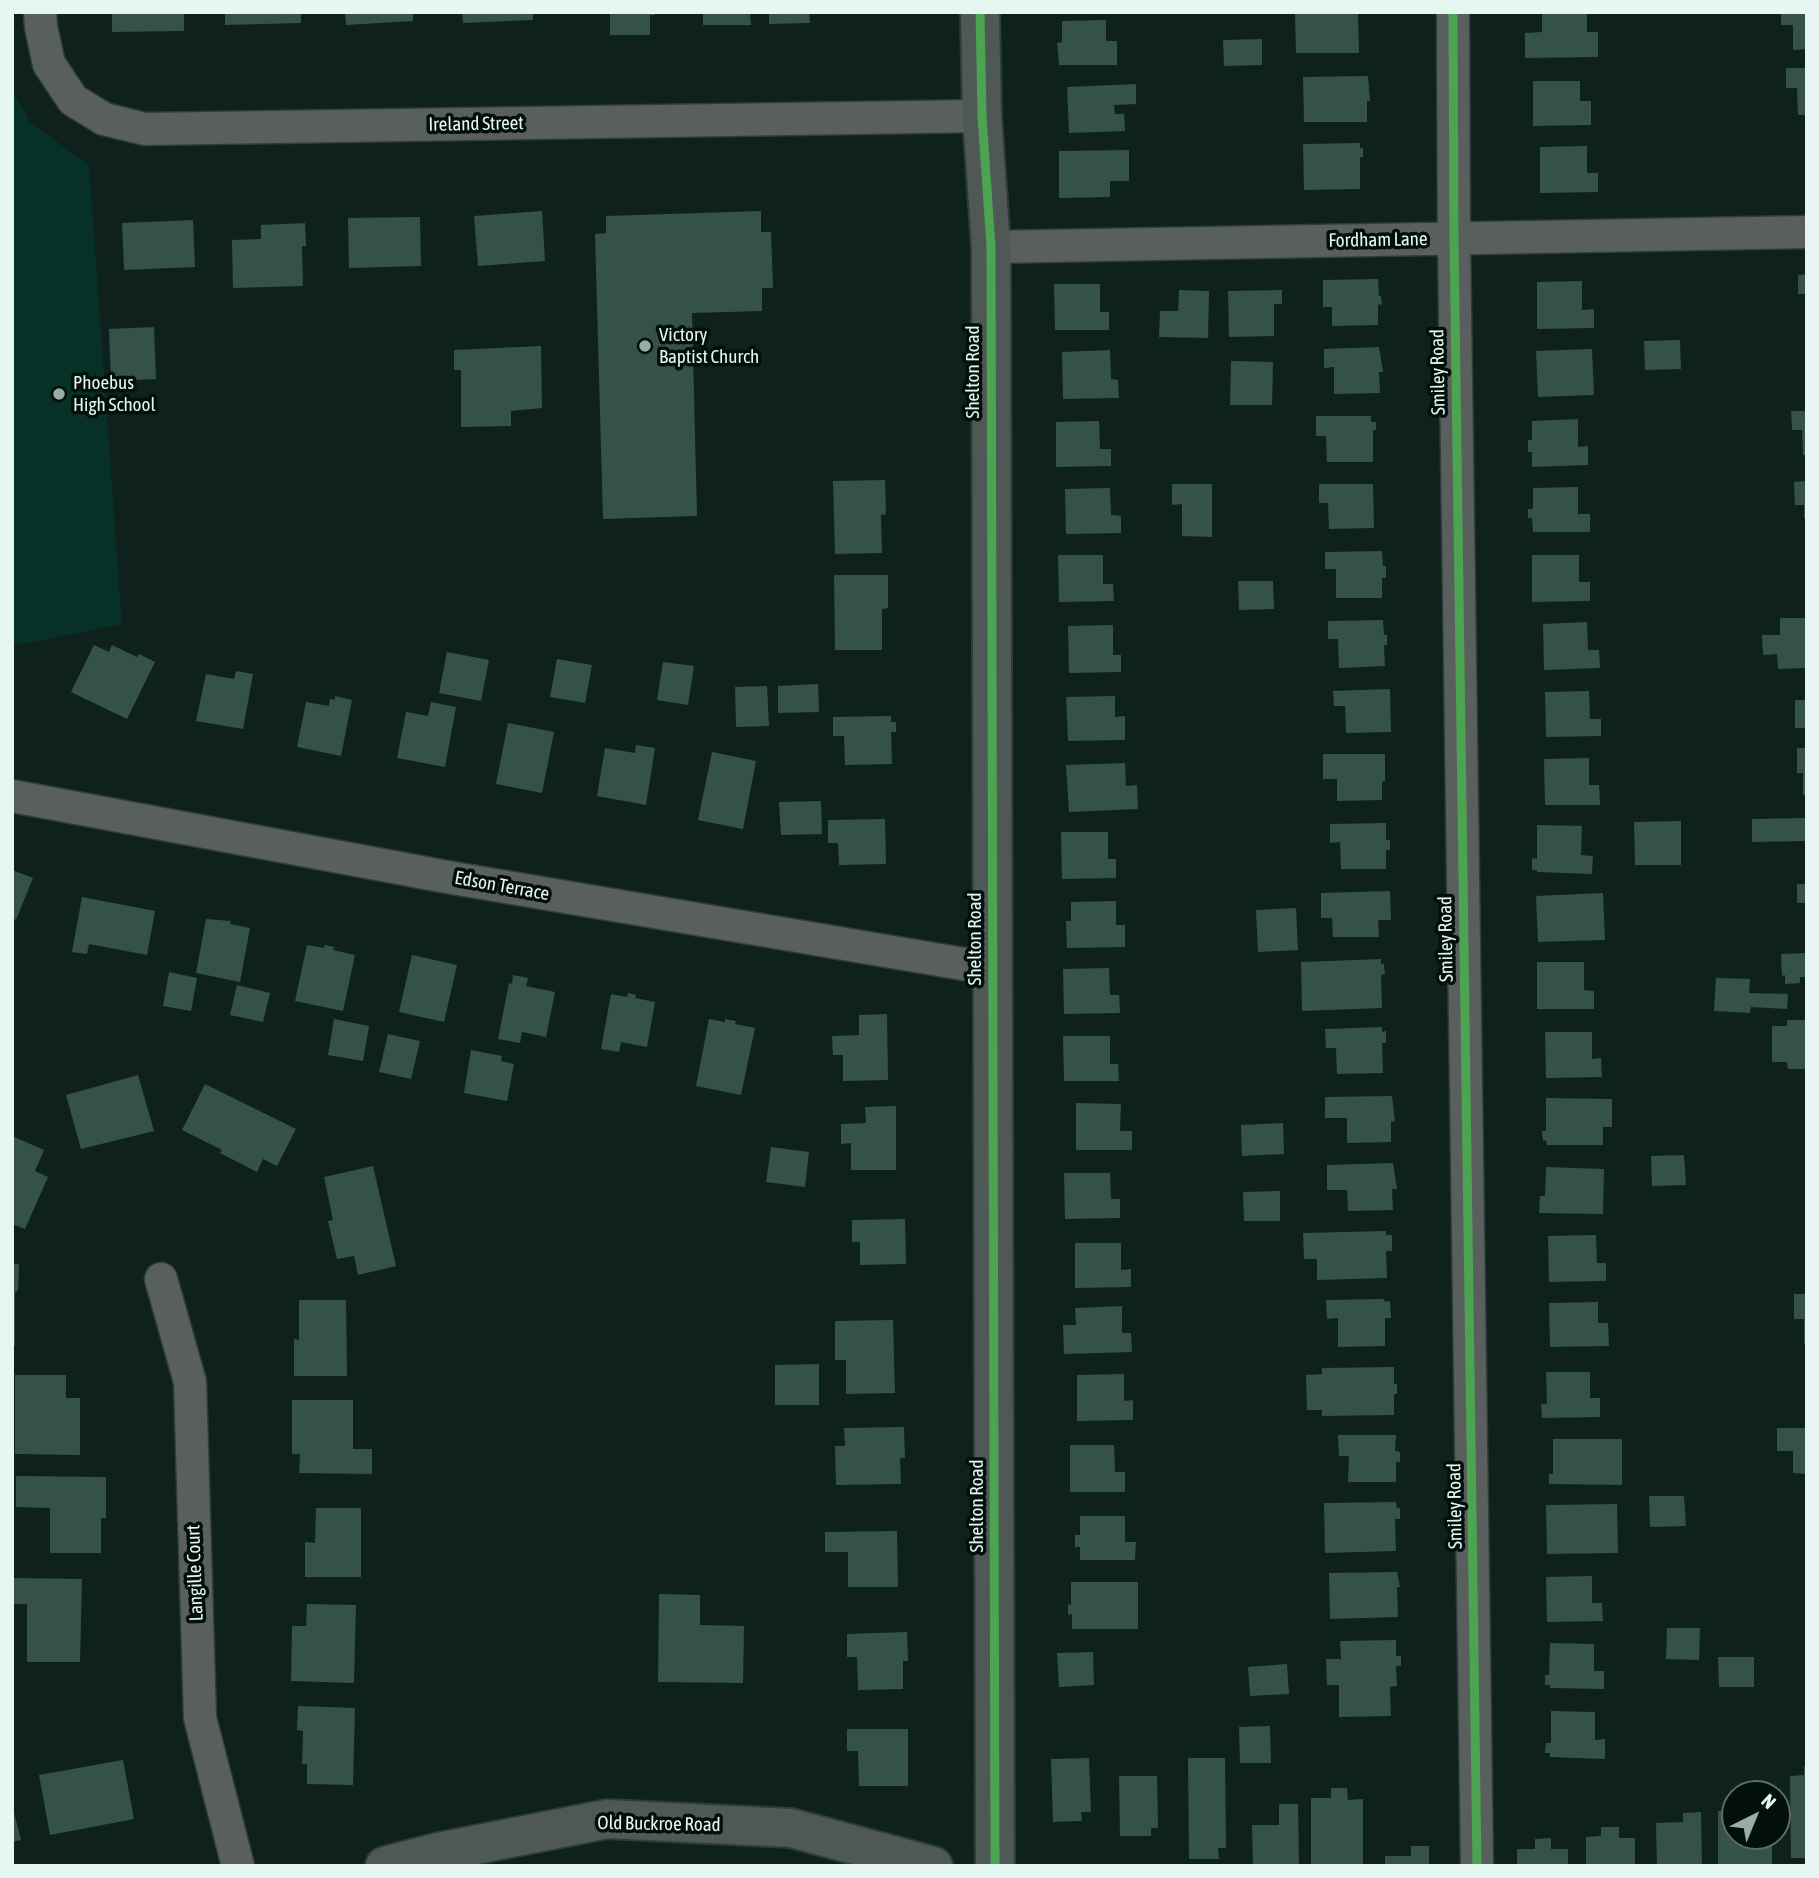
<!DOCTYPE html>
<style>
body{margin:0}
#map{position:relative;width:1819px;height:1878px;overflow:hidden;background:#0f211c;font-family:"Asap Condensed",sans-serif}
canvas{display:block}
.frame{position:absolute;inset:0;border:14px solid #e5f7f0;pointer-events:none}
.north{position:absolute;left:1721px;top:1780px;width:70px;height:70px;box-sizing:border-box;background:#030f0a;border:2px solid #5d6c66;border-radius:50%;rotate:43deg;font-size:19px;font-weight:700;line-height:28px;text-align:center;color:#e5f7f0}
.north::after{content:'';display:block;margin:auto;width:24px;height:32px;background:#9aaca6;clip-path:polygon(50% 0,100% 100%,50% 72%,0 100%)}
</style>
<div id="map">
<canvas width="1819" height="1878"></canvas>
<div class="frame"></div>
<div class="north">N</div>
</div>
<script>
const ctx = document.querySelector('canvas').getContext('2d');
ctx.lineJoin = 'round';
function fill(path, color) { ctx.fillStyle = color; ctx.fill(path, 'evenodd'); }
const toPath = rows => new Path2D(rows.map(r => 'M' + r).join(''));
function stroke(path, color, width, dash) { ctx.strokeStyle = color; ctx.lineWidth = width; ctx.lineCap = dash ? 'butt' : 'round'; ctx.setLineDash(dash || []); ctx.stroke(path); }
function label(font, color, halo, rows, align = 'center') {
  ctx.font = font + ' "Asap Condensed",sans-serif'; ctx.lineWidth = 7; ctx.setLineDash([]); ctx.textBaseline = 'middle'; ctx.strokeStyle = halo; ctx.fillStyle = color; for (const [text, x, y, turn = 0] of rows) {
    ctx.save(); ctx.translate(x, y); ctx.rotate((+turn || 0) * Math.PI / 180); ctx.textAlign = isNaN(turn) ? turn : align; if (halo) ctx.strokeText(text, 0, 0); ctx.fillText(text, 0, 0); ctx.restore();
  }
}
const built = toPath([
 [12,90,30,122,89,165,122,624,12,646]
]);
const building = toPath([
 [112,12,184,12,184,31,112,32],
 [225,12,301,12,301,23,225,25],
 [345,12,413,12,413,21,346,25],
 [462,12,533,12,533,20,463,23],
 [610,12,655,12,655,15,650,15,650,35,610,35],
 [703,12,750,12,751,25,703,25],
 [769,12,809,12,810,23,769,24],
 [1295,12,1358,12,1359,53,1296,53],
 [1587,12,1587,32,1598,32,1598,57,1525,58,1525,33,1542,32,1542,13],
 [1781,12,1807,12,1807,49,1793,50,1793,25,1781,25],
 [1106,20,1106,41,1117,41,1117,65,1059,65,1057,43,1062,42,1062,21],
 [1262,39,1262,65,1224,66,1223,40],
 [1786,68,1807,68,1807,115,1798,115,1797,88,1786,88],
 [1368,76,1370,101,1367,101,1367,122,1304,122,1303,77],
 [1533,81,1580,81,1580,101,1591,101,1591,125,1533,126],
 [1136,84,1136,104,1114,105,1115,114,1124,114,1125,131,1069,133,1067,87],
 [1360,143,1360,148,1363,148,1363,157,1360,157,1360,189,1304,190,1303,144],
 [1587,146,1587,173,1598,173,1598,192,1540,193,1540,147],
 [1129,150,1129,181,1110,181,1110,197,1059,198,1059,151],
 [542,211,545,261,478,266,474,216],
 [761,211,761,232,771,232,773,288,762,288,762,311,692,313,697,516,603,519,595,234,606,233,606,216],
 [420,217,421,266,349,268,348,218],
 [193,220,195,267,124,270,122,223],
 [305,223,306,246,302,246,303,286,233,288,232,240,261,239,261,225],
 [1807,274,1807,294,1798,294,1798,275],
 [1378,279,1379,296,1381,296,1382,305,1378,304,1378,325,1332,326,1332,307,1323,307,1323,280],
 [1582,281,1582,310,1594,309,1594,328,1537,329,1537,282],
 [1054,284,1100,284,1100,312,1109,312,1109,330,1055,330],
 [1179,290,1209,291,1208,338,1159,337,1160,311,1178,311],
 [1282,290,1282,304,1274,304,1274,336,1229,337,1228,291],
 [154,327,156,379,111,381,109,329],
 [1680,340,1681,369,1645,370,1644,341],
 [541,346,542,408,511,411,511,426,461,427,461,370,454,370,454,350],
 [1379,347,1383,372,1379,372,1380,393,1334,394,1334,367,1324,368,1324,349],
 [1592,349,1594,395,1538,397,1536,351],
 [1110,350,1111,379,1118,380,1119,398,1063,399,1062,352],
 [1231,361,1273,362,1272,405,1230,405],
 [1791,411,1807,411,1807,455,1803,455,1802,430,1792,430],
 [1316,416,1371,416,1371,422,1376,422,1376,430,1373,430,1373,462,1327,462,1326,436,1316,436],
 [1578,419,1578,447,1588,446,1588,465,1532,467,1532,452,1528,452,1528,440,1532,440,1532,421],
 [1099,421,1100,449,1111,449,1111,466,1056,467,1056,422],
 [885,480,886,514,881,515,882,553,835,554,833,481],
 [1807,481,1807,518,1804,518,1804,505,1795,505,1794,482],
 [1172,484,1212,484,1212,537,1182,536,1182,504,1172,505],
 [1319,484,1373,484,1374,528,1329,529,1328,503,1319,503],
 [1578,487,1578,514,1590,514,1590,532,1533,532,1532,518,1528,518,1528,509,1533,509,1533,488],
 [1110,488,1111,515,1121,516,1121,533,1066,534,1065,489],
 [1382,551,1383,566,1386,566,1386,578,1382,578,1382,598,1336,598,1336,569,1325,569,1325,552],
 [1058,555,1103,555,1103,584,1113,584,1114,601,1059,602],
 [1532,555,1579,555,1579,582,1590,582,1590,601,1532,602],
 [834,575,888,575,888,608,882,609,882,650,835,650],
 [1238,581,1273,581,1274,609,1239,610],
 [1780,618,1807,618,1807,668,1778,669,1777,654,1763,655,1762,635,1780,635],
 [1383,620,1384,635,1387,635,1387,645,1384,645,1385,666,1339,668,1338,639,1328,639,1328,621],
 [1587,622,1588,650,1599,650,1600,668,1544,670,1543,624],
 [1113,625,1113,655,1121,655,1121,672,1069,673,1068,626],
 [94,645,109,652,112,645,137,657,139,654,155,662,127,719,71,692],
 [447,652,489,660,481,701,439,693],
 [557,659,592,665,585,703,550,697],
 [663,662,694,666,688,705,657,700],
 [236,671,253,674,243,729,196,721,206,674,234,679],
 [818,684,819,712,778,713,778,686],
 [767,686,769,726,736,727,735,687],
 [1390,689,1391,732,1346,733,1345,706,1334,706,1333,691],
 [1589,691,1590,719,1601,719,1601,736,1546,737,1545,692],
 [335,696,352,700,341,756,297,747,306,702,329,706,330,699,335,700],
 [1115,696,1115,717,1125,716,1125,740,1068,741,1066,697],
 [1795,700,1807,700,1807,728,1795,728],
 [431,702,456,707,445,767,397,758,406,712,428,716],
 [891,716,891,722,896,722,896,732,891,732,892,764,845,765,844,736,833,736,833,717],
 [508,723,554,732,542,793,496,784],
 [636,745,655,748,646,805,597,796,605,748,635,753],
 [1797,748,1807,748,1807,795,1803,795,1803,773,1797,773],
 [712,752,756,761,743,829,698,820],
 [1323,754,1385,754,1385,781,1382,782,1382,800,1337,801,1337,779,1323,779],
 [1589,758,1589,785,1599,785,1600,805,1545,805,1544,759],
 [1125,763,1126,786,1137,785,1138,809,1069,812,1066,765],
 [821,801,822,834,781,835,779,802],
 [1807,818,1807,841,1752,842,1752,819],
 [885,819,886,864,839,865,838,843,828,843,828,820],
 [1681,821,1681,865,1635,865,1634,822],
 [1386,823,1386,840,1390,840,1390,850,1386,850,1386,869,1341,869,1340,842,1330,843,1330,824],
 [1537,825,1582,826,1581,855,1593,856,1592,874,1537,872,1537,870,1532,870,1532,858,1537,859],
 [1061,832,1108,832,1108,859,1116,859,1116,878,1062,879],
 [12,870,33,878,16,920,12,918],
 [1797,884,1807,884,1807,903,1797,903],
 [1390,891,1391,920,1378,920,1379,937,1333,937,1332,918,1321,918,1321,893],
 [1603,893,1605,940,1538,942,1536,896],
 [82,897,155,911,147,955,89,944,87,954,72,952],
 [1116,901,1116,925,1125,925,1125,947,1067,948,1066,921,1071,921,1071,902],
 [1296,908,1298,950,1258,952,1256,910],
 [206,919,231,921,230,924,250,928,240,982,196,973],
 [307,945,324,948,325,945,334,947,333,950,355,955,343,1011,295,1001],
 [1807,953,1807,977,1800,977,1800,983,1785,984,1785,975,1782,976,1781,954],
 [412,955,457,965,444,1022,399,1012],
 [1381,959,1381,964,1384,964,1385,974,1381,975,1382,1008,1302,1011,1301,962],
 [1537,962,1584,962,1584,990,1594,991,1594,1009,1537,1009],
 [1109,968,1110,995,1119,995,1120,1013,1064,1014,1063,969],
 [169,972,197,978,191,1011,163,1006],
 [513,975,528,978,526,986,555,992,546,1037,522,1032,520,1043,498,1039,509,983,512,984],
 [1716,978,1750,979,1749,993,1788,994,1787,1009,1751,1007,1750,1013,1714,1011],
 [237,985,270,993,263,1022,230,1015],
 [628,993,636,995,635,998,655,1002,647,1047,621,1042,619,1052,601,1049,611,994,627,997],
 [887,1014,888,1080,843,1081,843,1055,833,1055,832,1036,859,1035,859,1015],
 [334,1019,369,1026,363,1061,328,1055],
 [709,1019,725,1022,725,1019,736,1021,735,1024,755,1028,741,1095,696,1086],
 [1787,1020,1807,1020,1807,1069,1788,1069,1787,1062,1772,1062,1772,1026,1787,1026],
 [1382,1027,1382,1032,1386,1031,1386,1043,1382,1043,1383,1073,1337,1074,1336,1048,1326,1048,1325,1029],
 [1545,1032,1592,1032,1592,1059,1601,1058,1602,1077,1546,1078],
 [388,1034,420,1041,411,1079,379,1072],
 [1063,1036,1110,1036,1110,1064,1118,1064,1119,1081,1064,1081],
 [471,1050,502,1056,501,1061,514,1064,507,1101,464,1093],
 [138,1075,154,1131,81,1149,66,1095],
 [205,1084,296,1129,277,1166,263,1159,257,1172,220,1153,222,1150,182,1130],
 [1392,1096,1395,1122,1391,1121,1391,1142,1347,1143,1347,1118,1325,1118,1325,1097],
 [1546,1098,1612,1099,1612,1127,1603,1127,1603,1145,1547,1145,1546,1140,1543,1141,1542,1131,1546,1131],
 [1076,1103,1121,1104,1120,1131,1132,1131,1132,1150,1076,1150],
 [896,1106,896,1170,851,1170,851,1143,841,1144,841,1124,866,1123,865,1107],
 [1283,1123,1284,1154,1242,1156,1241,1125],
 [12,1136,44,1150,35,1171,48,1177,25,1229,12,1224],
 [771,1147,809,1152,805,1187,766,1182],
 [1684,1155,1686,1185,1652,1186,1651,1156],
 [1393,1163,1397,1189,1392,1189,1393,1210,1348,1211,1347,1190,1327,1190,1327,1165],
 [373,1166,396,1266,358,1275,354,1256,337,1259,328,1221,333,1220,324,1177],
 [1546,1167,1604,1169,1603,1214,1539,1213,1540,1196,1545,1196],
 [1064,1173,1110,1173,1111,1199,1120,1199,1120,1218,1065,1219],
 [1280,1191,1280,1221,1244,1221,1243,1192],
 [905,1219,906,1264,860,1265,860,1242,852,1242,852,1220],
 [1386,1231,1386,1235,1392,1235,1392,1251,1386,1251,1387,1278,1317,1280,1317,1259,1304,1259,1303,1233],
 [1596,1235,1597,1263,1606,1263,1606,1281,1549,1282,1548,1236],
 [1075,1243,1121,1243,1121,1270,1131,1269,1131,1287,1075,1288],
 [12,1264,19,1264,18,1291,15,1292,15,1346,12,1346],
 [1794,1294,1807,1294,1807,1344,1804,1344,1804,1319,1794,1319],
 [1384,1299,1385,1302,1390,1301,1391,1318,1385,1318,1385,1346,1338,1347,1338,1318,1327,1319,1326,1300],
 [299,1300,346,1300,347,1376,294,1376,294,1339,299,1340],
 [1598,1302,1598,1323,1608,1323,1609,1346,1550,1347,1549,1303],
 [1122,1306,1122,1333,1131,1333,1132,1352,1064,1354,1063,1325,1076,1325,1075,1308],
 [893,1320,895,1393,846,1394,846,1360,835,1360,835,1321],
 [819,1364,819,1405,775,1405,775,1365],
 [1394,1367,1394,1384,1397,1384,1397,1394,1394,1394,1394,1415,1322,1416,1322,1410,1307,1410,1306,1375,1322,1374,1322,1368],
 [1546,1372,1590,1372,1590,1398,1600,1398,1600,1417,1542,1418,1541,1404,1547,1404],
 [1124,1374,1124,1401,1133,1400,1133,1420,1077,1421,1077,1375],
 [15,1375,66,1375,66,1398,80,1398,80,1455,15,1454],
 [292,1400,353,1400,353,1449,372,1449,372,1474,299,1473,300,1454,292,1454],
 [904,1427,905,1458,900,1458,901,1484,836,1485,835,1446,845,1446,844,1428],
 [1777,1428,1807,1428,1807,1474,1793,1473,1793,1451,1777,1451],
 [1338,1435,1396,1435,1395,1451,1400,1452,1400,1462,1396,1462,1396,1482,1348,1482,1349,1456,1339,1456],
 [1553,1439,1622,1439,1622,1485,1549,1484,1549,1474,1553,1474],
 [1070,1445,1114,1445,1115,1472,1125,1472,1125,1492,1070,1492],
 [16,1476,106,1477,106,1518,101,1518,101,1553,50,1553,50,1508,16,1507],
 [1649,1496,1684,1496,1686,1526,1650,1527],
 [1396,1502,1397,1508,1400,1508,1400,1519,1395,1519,1396,1551,1325,1553,1324,1503],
 [1617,1504,1618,1553,1547,1554,1546,1505],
 [316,1508,361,1508,361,1577,305,1577,305,1542,315,1543],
 [1080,1516,1125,1516,1125,1542,1136,1542,1135,1560,1080,1560,1080,1547,1075,1547,1075,1535,1080,1535],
 [897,1531,898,1587,848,1587,848,1552,825,1552,825,1532],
 [1397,1572,1400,1587,1397,1587,1398,1617,1330,1619,1329,1573],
 [1592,1576,1592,1603,1602,1603,1603,1621,1547,1622,1546,1577],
 [12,1578,82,1579,80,1662,27,1662,27,1604,12,1604],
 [1071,1582,1138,1582,1138,1629,1072,1629,1072,1614,1068,1615,1068,1604,1071,1605],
 [659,1594,700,1595,700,1625,744,1626,743,1683,658,1682],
 [307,1604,356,1605,354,1683,291,1681,292,1626,306,1626],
 [1667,1628,1700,1628,1699,1660,1666,1659],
 [907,1632,908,1661,903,1661,903,1689,858,1690,857,1657,847,1657,847,1634],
 [1396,1640,1396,1656,1401,1656,1401,1666,1396,1666,1397,1686,1390,1687,1391,1716,1339,1717,1339,1685,1327,1685,1326,1659,1341,1659,1340,1641],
 [1550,1643,1594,1644,1594,1671,1604,1671,1604,1689,1550,1688,1550,1685,1545,1685,1545,1675,1549,1675],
 [1093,1652,1094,1685,1059,1687,1057,1653],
 [1718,1657,1754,1657,1754,1687,1719,1687],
 [1287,1664,1289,1694,1250,1696,1248,1667],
 [298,1706,355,1708,353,1785,307,1784,307,1764,302,1764,303,1731,297,1730],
 [1551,1711,1595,1712,1595,1740,1605,1739,1605,1759,1550,1757,1550,1753,1545,1753,1546,1743,1551,1743],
 [1270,1726,1271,1763,1240,1763,1239,1727],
 [847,1729,908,1729,908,1786,859,1786,858,1751,847,1751],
 [1089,1758,1091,1812,1081,1812,1082,1821,1053,1822,1051,1759],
 [1188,1758,1225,1758,1226,1848,1218,1848,1219,1859,1189,1859],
 [123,1760,134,1819,50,1835,39,1775],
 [1804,1766,1807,1766,1807,1858,1791,1858,1790,1776,1804,1775],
 [1119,1776,1157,1776,1158,1828,1151,1828,1151,1836,1120,1836],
 [1331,1788,1347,1788,1348,1800,1363,1799,1363,1866,1311,1866,1311,1798,1331,1798],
 [1279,1804,1298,1804,1299,1866,1253,1866,1252,1825,1279,1825],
 [12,1805,21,1840,12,1842],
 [1718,1811,1735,1811,1735,1836,1772,1836,1772,1866,1718,1866],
 [1701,1812,1702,1866,1657,1866,1656,1823,1683,1822,1683,1813],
 [1601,1827,1619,1827,1619,1838,1635,1838,1635,1866,1586,1866,1586,1837,1601,1836],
 [1551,1838,1551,1849,1568,1849,1568,1866,1517,1866,1517,1849,1535,1849,1535,1839],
 [1411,1846,1429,1846,1429,1866,1385,1866,1385,1856,1411,1856]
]);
const street = toPath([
 [40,12,41,27,49,64,73,100,104,119,145,129,982,116],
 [1453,12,1454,239,1477,1866],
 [991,247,1807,232],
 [12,796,447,877,993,969],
 [161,1279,190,1382,200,1718,238,1866]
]);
const secondary = toPath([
 [980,12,982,116,991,247,995,1866],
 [385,1866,439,1852,607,1819,791,1828,933,1866]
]);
const cycleway = toPath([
 [980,12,982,116,991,247,995,1866],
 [1453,12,1454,239,1477,1866]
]);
const markers = [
 [645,346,7,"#9aaca6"],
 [59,394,7,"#9aaca6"]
];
const streetNames = [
 ["Ireland Street",476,124,-1],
 ["Fordham Lane",1378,240,-1],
 ["Shelton Road",973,372,-90],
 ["Smiley Road",1438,372,-91],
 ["Edson Terrace",502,886,10],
 ["Shelton Road",975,939,-90],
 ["Smiley Road",1446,939,-91],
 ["Shelton Road",977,1506,-90],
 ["Smiley Road",1455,1506,-91],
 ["Langille Court",195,1573,-92],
 ["Old Buckroe Road",659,1824,1]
];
const poiNames = [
 ["Victory",659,335],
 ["Baptist Church",659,357],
 ["Phoebus",73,383],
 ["High School",73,405]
];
fill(built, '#073126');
fill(building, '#35524a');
stroke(street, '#2f3d39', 35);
stroke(secondary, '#2f3d39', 42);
stroke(street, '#595f5d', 32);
stroke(secondary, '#4e5855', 38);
stroke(cycleway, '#4ca352', 9);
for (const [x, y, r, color] of markers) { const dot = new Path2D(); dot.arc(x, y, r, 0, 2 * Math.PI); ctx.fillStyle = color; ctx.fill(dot); stroke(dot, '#030f0a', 2.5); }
label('19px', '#e5f7f0', '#030f0a', streetNames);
label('19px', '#e5f7f0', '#030f0a', poiNames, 'left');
</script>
